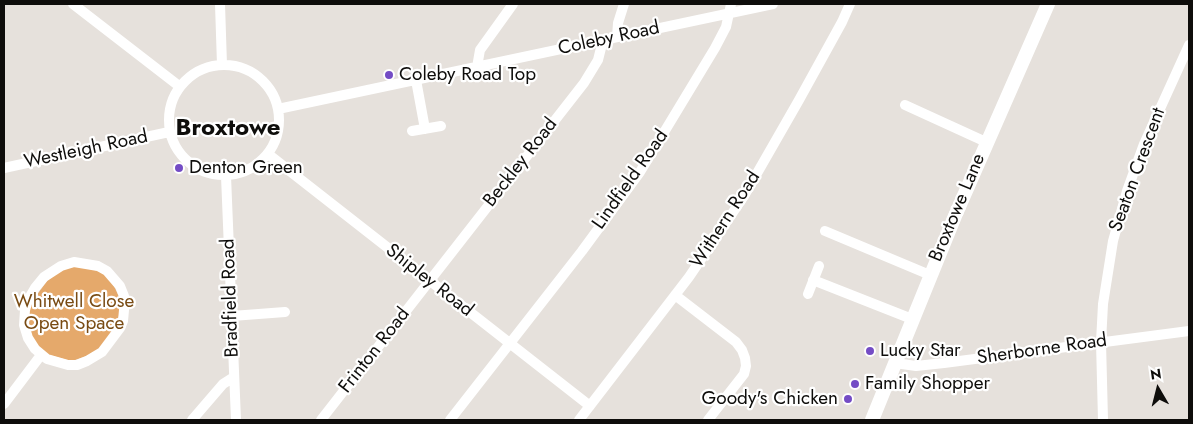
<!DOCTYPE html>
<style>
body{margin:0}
#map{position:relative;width:1193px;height:424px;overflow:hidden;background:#e6e1dc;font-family:Jost,sans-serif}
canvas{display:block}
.frame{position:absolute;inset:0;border:5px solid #0e0d0b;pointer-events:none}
.north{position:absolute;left:1133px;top:364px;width:50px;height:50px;-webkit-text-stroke:4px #fff;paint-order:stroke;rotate:352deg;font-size:14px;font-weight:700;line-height:20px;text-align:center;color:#0e0d0b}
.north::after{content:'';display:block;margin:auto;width:18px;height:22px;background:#0e0d0b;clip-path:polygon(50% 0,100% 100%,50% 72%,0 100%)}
</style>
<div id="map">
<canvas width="1193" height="424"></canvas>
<div class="frame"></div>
<div class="north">N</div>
</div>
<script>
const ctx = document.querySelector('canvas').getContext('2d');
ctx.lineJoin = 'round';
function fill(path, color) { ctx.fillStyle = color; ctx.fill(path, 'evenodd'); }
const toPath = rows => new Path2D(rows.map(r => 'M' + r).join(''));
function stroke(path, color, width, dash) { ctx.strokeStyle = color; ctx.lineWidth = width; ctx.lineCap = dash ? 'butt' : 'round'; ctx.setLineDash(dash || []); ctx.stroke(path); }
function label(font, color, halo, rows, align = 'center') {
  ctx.font = font + ' Jost,sans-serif'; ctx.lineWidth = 4.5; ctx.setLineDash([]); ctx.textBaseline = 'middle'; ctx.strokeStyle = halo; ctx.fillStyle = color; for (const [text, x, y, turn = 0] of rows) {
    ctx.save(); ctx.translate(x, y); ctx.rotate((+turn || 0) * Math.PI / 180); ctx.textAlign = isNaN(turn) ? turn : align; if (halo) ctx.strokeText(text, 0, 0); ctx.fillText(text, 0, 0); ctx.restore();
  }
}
const green = toPath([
 [75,266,99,271,108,277,114,286,119,297,120,312,117,322,107,339,99,349,87,356,75,360,67,360,49,355,40,348,33,339,29,328,28,313,31,303,47,281,61,270]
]);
const street = toPath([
 [73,4,179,86],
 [220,4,222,65],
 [617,37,618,23,624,4],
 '169 120a55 55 0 1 1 110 0a55 55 0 1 1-110 0Z',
 [477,67,480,50,513,4],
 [416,80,425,129],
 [905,105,986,142],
 [278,109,773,4],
 [412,131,441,126],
 [268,154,590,406],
 [4,168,169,132],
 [226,176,236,420],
 [825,231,930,275],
 [74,262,98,266,107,271,120,286,124,296,124,310,123,321,120,328,102,352,87,361,77,365,68,365,47,359,35,349,28,338,24,325,25,310,28,300,35,288,44,277,61,266,74,262],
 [813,280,912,319],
 [808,294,819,266],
 [675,295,736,342,742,350,745,358,746,366,744,374,708,420],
 [232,316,285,312],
 [895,363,916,366,944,363,1189,331],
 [4,404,41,355],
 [192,420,223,384,234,377],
 [321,420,584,83,598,60,603,40],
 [450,420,582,251,640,172,715,48,726,27,731,4],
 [579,420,689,277,744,196,799,100,842,22,850,4],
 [1103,420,1101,342,1103,304,1113,241,1127,191,1144,144,1189,45]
]);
const secondary = toPath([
 [872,420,955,216,1048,4]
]);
const markers = [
 [389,75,5,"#744cc5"],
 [179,168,5,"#744cc5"],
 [870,351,5,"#744cc5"],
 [855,384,5,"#744cc5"],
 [848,399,5,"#744cc5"]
];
const streetNames = [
 ["Coleby Road",609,39,-12],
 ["Westleigh Road",86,150,-12],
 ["Beckley Road",521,163,-52],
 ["Seaton Crescent",1138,170,-70],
 ["Lindfield Road",631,180,-55],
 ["Broxtowe Lane",958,208,-67],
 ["Withern Road",726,220,-57],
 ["Shipley Road",429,281,38],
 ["Bradfield Road",231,298,-92],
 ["Sherborne Road",1042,350,-8],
 ["Frinton Road",375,351,-52]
];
const poiNames = [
 ["Coleby Road Top",399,75],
 ["Denton Green",189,168],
 ["Lucky Star",880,351],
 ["Family Shopper",865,384],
 ["Goody's Chicken",838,399,"right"]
];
const parkNames = [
 ["Whitwell Close",74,302],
 ["Open Space",74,324]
];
const districtNames = [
 ["Broxtowe",228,129]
];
fill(green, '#e5a96b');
stroke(street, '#fff', 10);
stroke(secondary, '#fff', 14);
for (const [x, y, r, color] of markers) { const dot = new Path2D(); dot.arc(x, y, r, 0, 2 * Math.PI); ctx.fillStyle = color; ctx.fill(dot); stroke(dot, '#fff', 2); }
label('19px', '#0e0d0b', '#fff', streetNames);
label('19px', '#0e0d0b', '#fff', poiNames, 'left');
label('19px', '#794b13', '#fff', parkNames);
label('bold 24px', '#0e0d0b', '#fff', districtNames);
</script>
